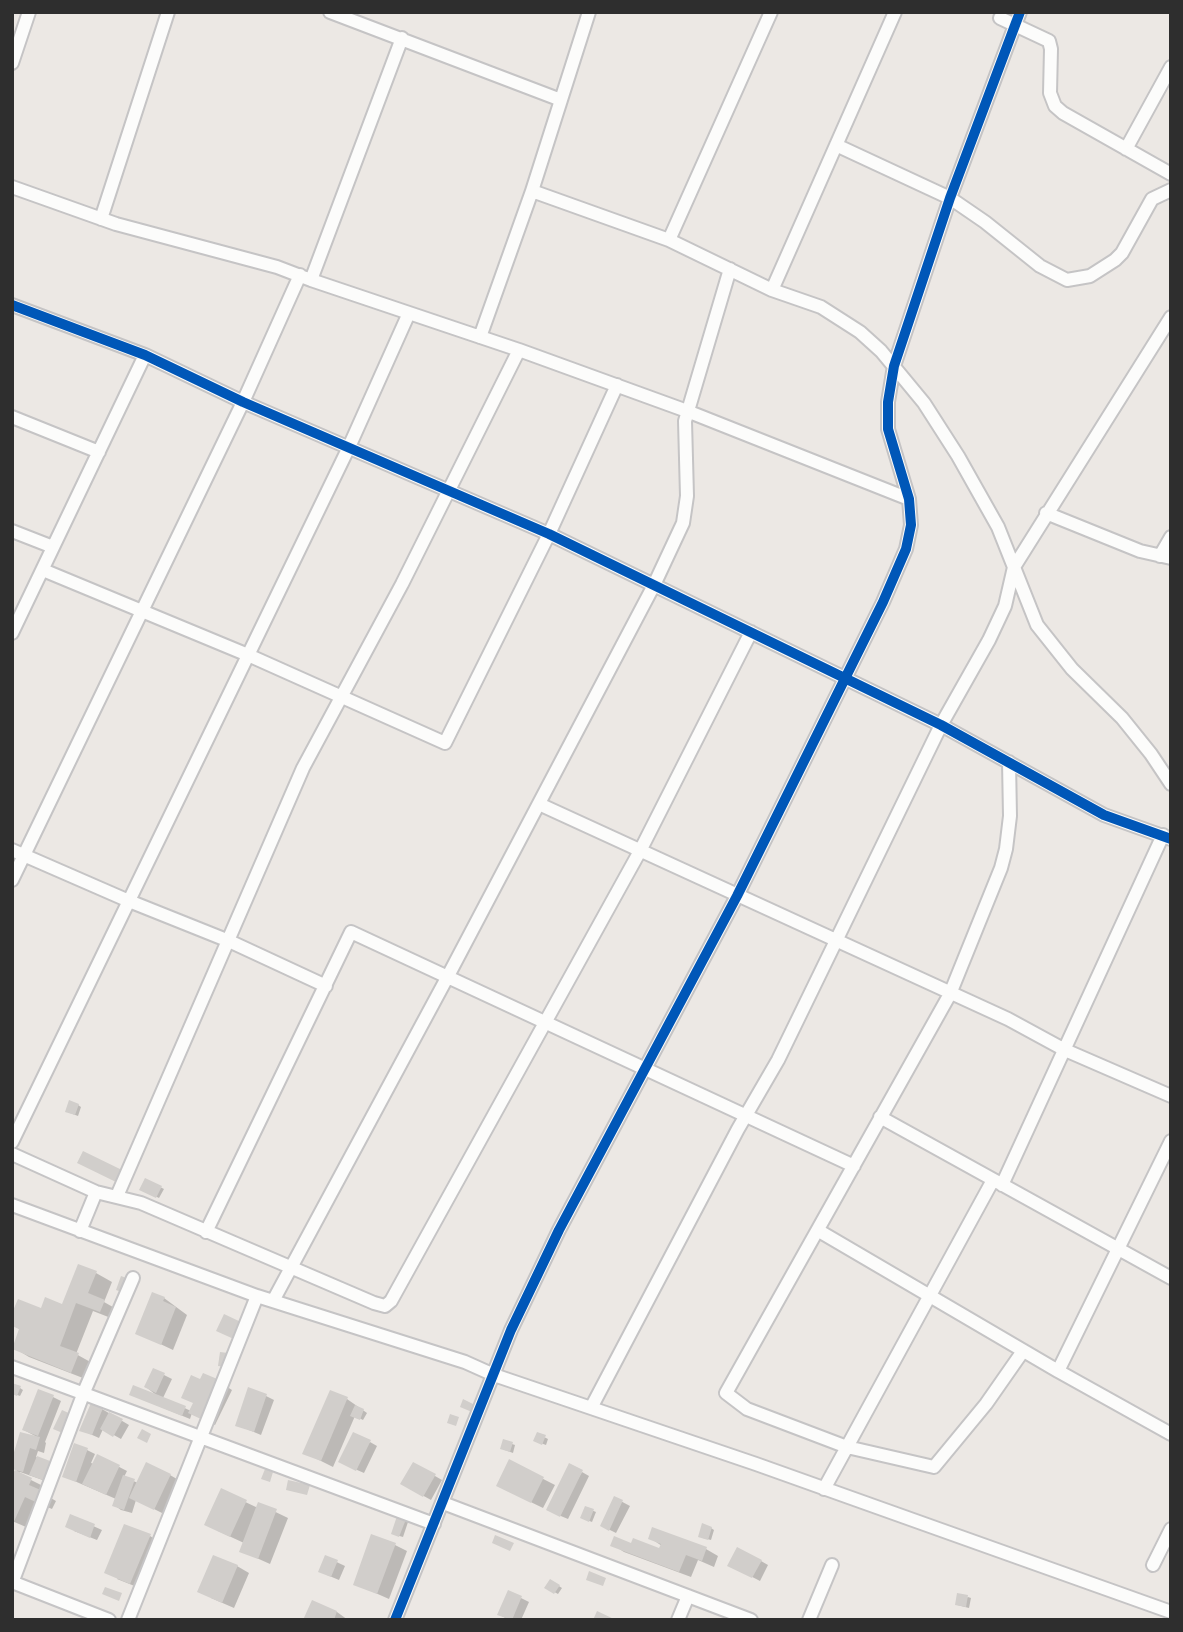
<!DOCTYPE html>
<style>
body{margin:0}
#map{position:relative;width:1183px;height:1632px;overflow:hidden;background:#ece8e4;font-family:"Titillium Web",sans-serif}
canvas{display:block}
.frame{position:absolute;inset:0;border:14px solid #2e2e2e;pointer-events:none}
</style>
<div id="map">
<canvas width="1183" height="1632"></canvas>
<div class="frame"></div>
</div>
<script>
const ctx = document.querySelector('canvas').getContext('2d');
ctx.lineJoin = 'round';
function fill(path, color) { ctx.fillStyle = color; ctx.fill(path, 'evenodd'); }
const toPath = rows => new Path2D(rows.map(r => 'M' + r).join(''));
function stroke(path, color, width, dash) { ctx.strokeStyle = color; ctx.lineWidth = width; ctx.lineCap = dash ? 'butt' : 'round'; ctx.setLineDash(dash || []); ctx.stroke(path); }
const shadow = toPath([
 [78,1105,81,1107,78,1116,70,1113],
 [146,1180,164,1189,159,1198,141,1189],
 [96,1273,112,1282,104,1302,120,1311,116,1320,93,1311,76,1354,94,1364,88,1380,29,1357,14,1348,21,1330,12,1325,42,1310,63,1306],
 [164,1298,187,1315,173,1350,137,1333],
 [154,1370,172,1379,163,1398,191,1411,201,1381,221,1383,232,1390,215,1425,192,1413,190,1419,139,1398,156,1395,146,1387],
 [20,1388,23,1390,20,1396,12,1393],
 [330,1392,347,1399,367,1413,363,1420,355,1416,333,1467,305,1453],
 [266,1396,274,1400,261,1435,237,1425],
 [53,1397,61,1401,45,1442,46,1443,44,1453,38,1451,36,1457,57,1467,51,1483,20,1472,19,1474,43,1486,40,1492,56,1501,52,1509,38,1503,26,1527,12,1521,12,1479,35,1436,24,1430],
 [102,1409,129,1425,121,1439,103,1429,99,1438,81,1430],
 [538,1434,548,1439,546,1445,538,1442],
 [370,1442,377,1446,364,1473,348,1466],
 [512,1444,515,1445,513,1453,505,1450],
 [87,1450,95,1454,91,1463,94,1464,98,1456,127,1471,124,1477,138,1483,170,1475,182,1482,166,1515,136,1500,132,1513,121,1510,114,1505,116,1499,72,1480],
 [510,1462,555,1485,543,1508,510,1492],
 [414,1464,442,1480,431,1500,402,1484],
 [582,1472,589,1476,568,1519,556,1514],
 [222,1491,258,1508,259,1504,288,1518,270,1564,241,1551,244,1543,218,1531],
 [615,1498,630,1506,616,1533,602,1526],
 [586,1508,596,1512,592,1522,582,1518],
 [71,1516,102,1530,97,1540,74,1531],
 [405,1521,408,1522,403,1537,396,1535],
 [711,1528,714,1530,711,1540,703,1538],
 [150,1536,161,1543,142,1589,117,1579],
 [650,1538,706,1549,718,1556,714,1567,698,1560,691,1577,624,1552,613,1545,632,1545,660,1550,662,1546],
 [395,1545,407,1551,389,1599,355,1584],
 [326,1557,345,1566,339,1580,327,1575],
 [761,1561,768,1565,760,1581,737,1569],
 [237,1566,249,1573,234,1608,211,1598],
 [551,1581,562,1588,558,1594,547,1588],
 [509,1592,529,1602,521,1620,509,1620,500,1615],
 [968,1597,971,1598,969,1608,957,1605],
 [313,1602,337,1612,348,1620,305,1620]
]);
const building = toPath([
 [69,1100,79,1104,75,1115,65,1112],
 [83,1151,122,1170,116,1182,77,1163],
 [145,1178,162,1186,156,1198,139,1190],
 [78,1264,97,1271,88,1293,105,1300,100,1312,76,1303,60,1346,79,1353,71,1373,12,1349,19,1329,12,1326,12,1313,18,1299,41,1308,45,1297,62,1304],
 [121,1276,129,1279,124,1293,116,1290],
 [152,1292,165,1297,163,1301,176,1307,161,1345,135,1334],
 [224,1314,243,1323,236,1340,216,1331],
 [220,1352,228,1353,226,1367,218,1366],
 [153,1368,165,1373,156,1393,144,1387],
 [203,1373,222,1381,203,1420,188,1413,193,1403,181,1398,191,1375,200,1379],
 [12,1383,21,1386,17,1396,12,1394],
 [133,1385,186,1406,182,1416,129,1395],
 [248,1387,267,1394,254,1432,235,1426],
 [38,1389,54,1395,38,1436,22,1430],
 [330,1390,348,1397,321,1461,302,1454],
 [463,1399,475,1405,472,1412,460,1407],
 [91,1403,103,1408,92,1435,79,1431],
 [355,1405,364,1409,360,1420,350,1416],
 [62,1410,73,1415,65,1434,53,1429],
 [109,1412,123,1419,113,1437,100,1429],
 [450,1414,459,1417,456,1426,447,1423],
 [142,1429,151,1434,147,1443,137,1438],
 [20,1432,40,1437,36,1450,30,1448,23,1472,12,1469,12,1459],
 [353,1432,371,1440,356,1471,338,1462],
 [537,1432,546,1435,542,1445,533,1441],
 [503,1439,513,1442,510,1452,500,1449],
 [74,1443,88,1448,76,1482,62,1477],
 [97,1454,120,1465,106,1495,82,1484],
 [37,1456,50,1461,43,1480,29,1475],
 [509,1459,544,1477,531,1503,496,1486],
 [146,1462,171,1474,154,1510,129,1498],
 [413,1462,436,1474,423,1497,400,1484],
 [569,1463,583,1470,560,1517,546,1510],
 [265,1469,273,1472,270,1482,261,1479],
 [15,1470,32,1478,29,1485,45,1492,40,1504,25,1497,12,1526,12,1475],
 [123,1475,135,1479,124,1510,112,1506],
 [288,1480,310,1485,307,1495,286,1490],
 [221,1488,247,1500,230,1537,204,1525],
 [614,1496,623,1500,609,1531,600,1526],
 [258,1502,277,1509,258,1559,239,1552],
 [585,1506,594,1509,589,1522,580,1518],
 [70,1514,95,1524,90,1538,65,1527],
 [397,1516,406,1519,399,1537,391,1534],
 [702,1523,712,1527,708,1540,698,1537],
 [124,1524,151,1534,130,1584,104,1573],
 [652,1527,707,1547,702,1561,686,1555,679,1572,610,1546,614,1536,631,1543,633,1538,659,1548,661,1544,648,1539],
 [371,1534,396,1543,377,1594,353,1585],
 [495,1535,514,1543,510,1551,492,1543],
 [737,1547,762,1560,752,1578,727,1566],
 [213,1555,238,1565,222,1603,197,1592],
 [325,1555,338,1560,331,1577,318,1572],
 [589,1571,606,1578,603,1586,586,1580],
 [550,1579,560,1585,554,1594,544,1588],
 [105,1587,122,1593,119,1601,102,1594],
 [508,1590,522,1596,512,1620,497,1615],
 [957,1593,968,1595,966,1607,955,1605],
 [312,1600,337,1611,334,1620,303,1620],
 [597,1611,616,1620,593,1620]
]);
const minor = toPath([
 [330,12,561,100],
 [1000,18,1049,41,1051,49,1050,93,1055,106,1063,113,1171,174],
 [12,63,29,12],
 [836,145,950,198,985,222,1040,266,1067,280,1090,276,1115,260,1122,253,1152,199,1171,190],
 [1126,149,1171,67],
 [12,187,116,224,277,267,311,280,519,350,687,411,909,499],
 [532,191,669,240,772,290,821,307,860,332,881,351,924,403,958,456,998,527,1037,625,1072,669,1122,718,1151,754,1171,784],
 [101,219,168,12],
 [669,240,771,12],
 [311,280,402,38],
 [772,290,895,12],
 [12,305,145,355,243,402,549,534,941,725,1104,815,1171,839],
 [480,337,532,191,589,12],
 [12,417,99,452],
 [1046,513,1140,551,1171,558],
 [12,531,53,547],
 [1160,556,1171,537],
 [43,570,248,655,445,743,549,534,617,385],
 [12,633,145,355],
 [1009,762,1010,816,1006,849,1001,868,950,994,726,1393,747,1409,847,1447,934,1467,986,1404,1023,1351],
 [539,804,1008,1019,1065,1050,1171,1096],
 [12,850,129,901,229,941,326,986],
 [12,880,243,402,300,275],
 [880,1117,1171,1278],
 [1171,1141,1058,1371,1171,1434],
 [12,1142,349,447,409,313],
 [12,1154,96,1192,141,1203,374,1303,385,1306,391,1301,640,851,751,632],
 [1002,1185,1163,835],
 [117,1196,303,768,402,584,519,350],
 [12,1205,257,1296,465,1362,494,1375,756,1464,1171,1612],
 [80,1231,96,1192],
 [819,1231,1058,1371],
 [206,1232,351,932,854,1166],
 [273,1301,448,976,654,585,683,523,687,496,685,421,730,269],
 [12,1367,434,1524],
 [591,1408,738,1129,778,1060,941,725,989,640,1005,606,1014,567,1171,317],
 [824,1489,993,1180],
 [443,1503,751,1620],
 [1153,1565,1171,1529],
 [12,1582,109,1620],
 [12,1583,84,1392,133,1278],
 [128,1620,257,1296],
 [395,1620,511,1330,559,1230,737,896,883,602,906,549,911,525,909,499,888,429,888,402,894,366,950,198,1020,12],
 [678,1620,688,1596],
 [809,1620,832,1565]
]);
const cycleway = toPath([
 [12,305,145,355,243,402,549,534,941,725,1104,815,1171,839],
 [395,1620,511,1330,559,1230,737,896,883,602,906,549,911,525,909,499,888,429,888,402,894,366,950,198,1020,12]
]);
fill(shadow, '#0003');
fill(building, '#d1cecb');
stroke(minor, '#c5c4c5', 16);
stroke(minor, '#fcfcfb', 12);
stroke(cycleway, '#0057b8', 10);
</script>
